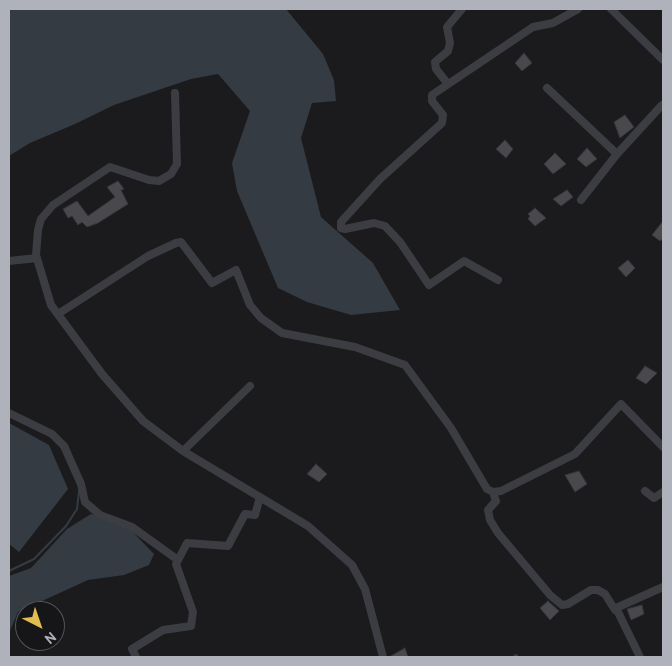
<!DOCTYPE html>
<style>
body{margin:0}
#map{position:relative;width:672px;height:666px;overflow:hidden;background:#1b1b1d;font-family:Overpass,sans-serif}
canvas{display:block}
.frame{position:absolute;inset:0;border:10px solid #afb2bb;pointer-events:none}
.north{position:absolute;left:15px;top:601px;width:50px;height:50px;box-sizing:border-box;background:#161618;border:1px solid #535459;border-radius:50%;rotate:139deg;font-size:14px;font-weight:700;line-height:20px;text-align:center;color:#afb2bb}
.north::after{content:'';display:block;margin:auto;width:18px;height:22px;background:#e1bc4f;clip-path:polygon(50% 0,100% 100%,50% 72%,0 100%)}
</style>
<div id="map">
<canvas width="672" height="666"></canvas>
<div class="frame"></div>
<div class="north">N</div>
</div>
<script>
const ctx = document.querySelector('canvas').getContext('2d');
ctx.lineJoin = 'round';
function fill(path, color) { ctx.fillStyle = color; ctx.fill(path, 'evenodd'); }
const toPath = rows => new Path2D(rows.map(r => 'M' + r).join(''));
function stroke(path, color, width, dash) { ctx.strokeStyle = color; ctx.lineWidth = width; ctx.lineCap = dash ? 'butt' : 'round'; ctx.setLineDash(dash || []); ctx.stroke(path); }
const water = toPath([
 [9,9,286,9,323,54,334,80,336,101,312,103,301,138,321,217,373,263,400,310,351,315,307,302,278,288,237,191,232,163,250,111,218,74,191,79,114,105,75,124,30,143,9,156],
 [9,423,49,445,68,489,19,552,9,544],
 [91,514,128,527,154,554,149,565,124,575,88,580,18,612,9,633,9,576,31,568,67,529]
]);
const stream = toPath([
 [9,571,34,559,66,526,77,509,79,491]
]);
const building = toPath([
 [524,53,532,63,522,71,515,63,524,53],
 [625,115,634,127,620,138,614,122,625,115],
 [505,140,513,149,506,158,496,149,505,140],
 [587,148,597,159,586,167,577,159,587,148],
 [555,153,566,164,553,174,544,164,555,153],
 [118,181,124,189,121,190,128,204,98,223,87,227,82,222,78,225,72,216,68,218,63,209,77,201,88,216,115,197,107,187,118,181],
 [567,190,573,197,561,206,553,199,567,190],
 [535,208,546,218,535,226,528,219,530,216,528,214,535,208],
 [663,221,663,238,660,241,652,235,663,221],
 [628,260,635,268,626,277,618,268,628,260],
 [645,366,657,373,646,384,636,378,645,366],
 [316,464,327,474,319,482,307,474,316,464],
 [579,471,587,484,575,492,565,475,579,471],
 [548,601,559,611,550,620,540,608,548,601],
 [642,605,644,614,631,620,627,609,642,605],
 [405,648,408,657,389,657,405,648]
]);
const lane = toPath([
 [515,657,516,656]
]);
const street = toPath([
 [611,9,663,60],
 [448,84,436,69,435,62,448,51,450,43,447,27,462,9],
 [547,88,617,154],
 [175,93,177,164,171,174,159,181,149,180,110,167,53,205,41,219,38,230,36,255,51,305,102,374,143,421,183,451,308,526,352,565,365,589,383,657],
 [581,200,617,154,662,105],
 [9,261,37,258],
 [498,280,464,261,429,285,400,242,385,226,374,223,345,229,341,228,341,222,380,179,442,123,443,115,432,101,432,95,533,27,553,23,578,9],
 [58,314,148,256,176,243,181,242,212,283,236,270,250,305,261,318,282,333,355,347,405,365,451,428,487,489,493,492,501,491,575,454,621,404,663,447],
 [9,413,52,434,64,446,81,484,85,502,100,515,132,527,178,560],
 [183,451,250,386],
 [645,491,654,498,663,492],
 [493,492,496,501,488,510,490,520,498,533,550,595,562,605,568,604,591,590,598,590,605,594,615,610],
 [136,657,132,649,163,630,191,626,193,612,176,564,187,543,228,546,245,514,255,515,260,497],
 [640,657,616,608,663,587]
]);
fill(water, '#343b42');
stroke(stream, '#343b42', 2);
fill(building, '#48484d');
stroke(building, '#363539', 1);
stroke(lane, '#3c3d42', 4);
stroke(street, '#3c3d42', 8);
</script>
